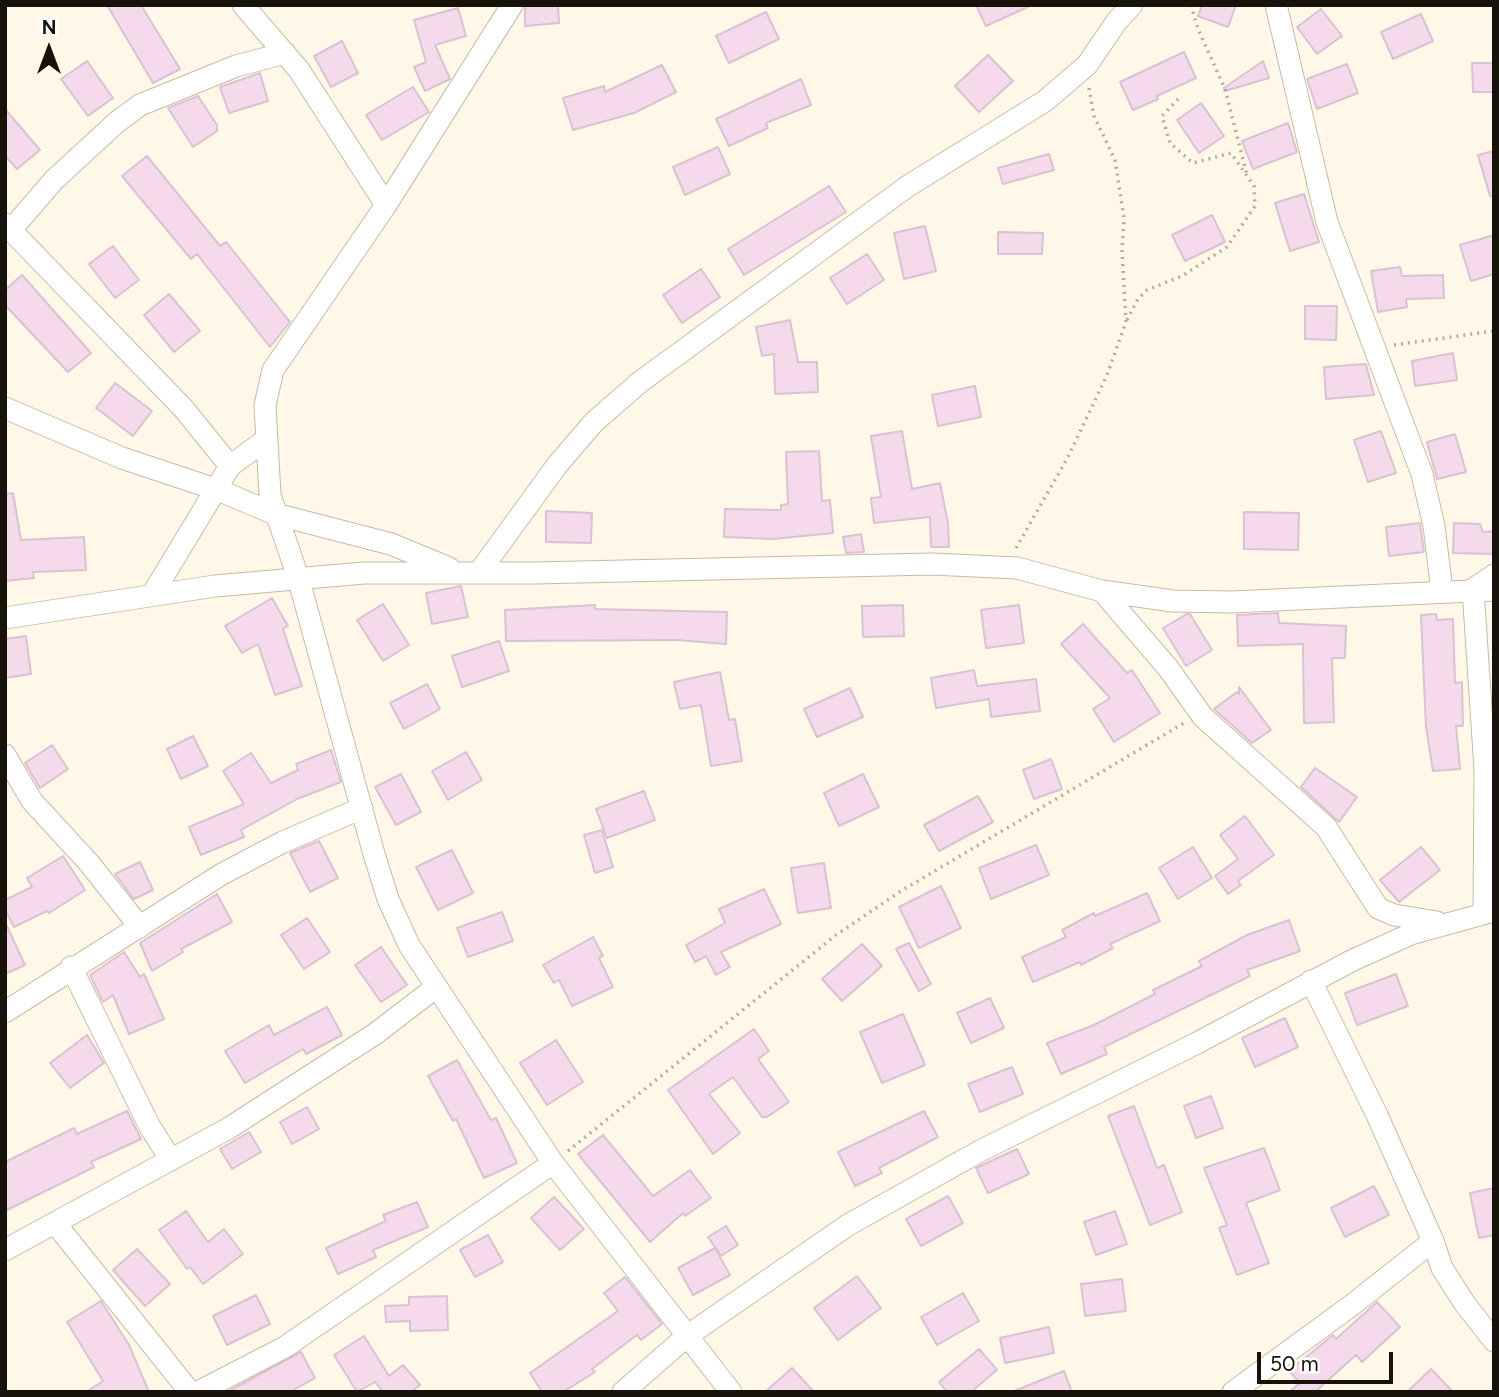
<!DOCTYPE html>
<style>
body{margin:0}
#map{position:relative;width:1499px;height:1397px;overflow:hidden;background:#fff7e8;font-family:Figtree,sans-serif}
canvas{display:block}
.frame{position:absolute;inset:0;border:7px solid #17120a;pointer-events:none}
.north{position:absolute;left:14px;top:14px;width:70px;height:70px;-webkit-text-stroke:5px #fff;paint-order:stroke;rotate:0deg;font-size:19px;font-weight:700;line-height:28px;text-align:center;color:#17120a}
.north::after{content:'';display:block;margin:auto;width:24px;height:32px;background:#17120a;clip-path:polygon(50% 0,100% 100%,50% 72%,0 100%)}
.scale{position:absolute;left:1257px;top:1352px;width:136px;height:32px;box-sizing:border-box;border:4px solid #17120a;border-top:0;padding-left:9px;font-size:21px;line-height:24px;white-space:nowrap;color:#17120a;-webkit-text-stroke:5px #fff;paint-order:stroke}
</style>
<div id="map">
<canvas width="1499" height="1397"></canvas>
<div class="frame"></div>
<div class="north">N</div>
<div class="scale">50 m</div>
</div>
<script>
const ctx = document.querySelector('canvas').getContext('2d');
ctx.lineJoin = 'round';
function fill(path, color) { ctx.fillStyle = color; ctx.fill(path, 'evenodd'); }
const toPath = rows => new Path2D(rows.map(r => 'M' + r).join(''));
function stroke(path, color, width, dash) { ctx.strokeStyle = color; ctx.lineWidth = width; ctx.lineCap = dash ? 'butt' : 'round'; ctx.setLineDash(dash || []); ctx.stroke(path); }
const building = toPath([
 [107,5,141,5,180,69,153,83,107,5],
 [525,5,558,5,559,23,525,26,525,5],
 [976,5,1032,5,986,26,976,5],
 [1202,5,1236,5,1228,27,1198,16,1202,5],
 [458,8,466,36,435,45,450,79,425,91,414,67,426,62,414,20,458,8],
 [1321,9,1342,36,1317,54,1297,27,1321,9],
 [766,12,779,39,729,63,716,36,766,12],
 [1421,14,1433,41,1393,59,1381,32,1421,14],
 [342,41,358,73,331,87,314,56,342,41],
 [1184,52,1196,78,1157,96,1158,99,1133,110,1120,82,1184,52],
 [988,55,1013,81,979,112,955,86,988,55],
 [87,61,113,98,88,116,61,79,87,61],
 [1263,61,1269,78,1225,91,1224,88,1263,61],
 [1472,63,1494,63,1494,92,1473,92,1472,63],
 [1347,64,1358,93,1317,109,1307,79,1347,64],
 [662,65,676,92,634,113,573,130,563,98,604,86,605,92,662,65],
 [260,73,268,101,229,113,220,87,260,73],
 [801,79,811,105,766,123,768,128,729,146,716,119,801,79],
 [413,87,429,112,382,140,366,115,413,87],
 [198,96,217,125,217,131,193,147,168,108,198,96],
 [1201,103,1224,136,1199,153,1177,120,1201,103],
 [5,109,40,150,17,169,5,156,5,109],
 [1288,123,1297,152,1253,169,1242,141,1288,123],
 [718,147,730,174,685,195,673,167,718,147],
 [1494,151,1494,196,1490,196,1478,155,1494,151],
 [1049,154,1054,170,1003,184,998,168,1049,154],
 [147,156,220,246,226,242,290,322,270,347,197,254,191,259,122,176,147,156],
 [829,186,846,212,744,275,728,249,829,186],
 [1304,194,1319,242,1290,251,1275,203,1304,194],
 [1212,215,1225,242,1185,261,1172,235,1212,215],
 [925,226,936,271,904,279,894,233,925,226],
 [998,232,1043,233,1042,254,998,254,998,232],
 [1494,235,1494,274,1471,281,1460,245,1494,235],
 [113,246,139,280,115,298,89,264,113,246],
 [867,254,884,280,847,304,830,278,867,254],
 [1400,267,1402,276,1443,275,1444,298,1406,299,1407,307,1378,312,1371,271,1400,267],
 [701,269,720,297,682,323,663,295,701,269],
 [22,275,91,353,68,372,5,305,5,290,22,275],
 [169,294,200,331,174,352,144,315,169,294],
 [1305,306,1337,306,1336,340,1305,339,1305,306],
 [790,320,798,362,817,362,818,392,775,394,774,354,762,356,756,327,790,320],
 [1453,353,1457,380,1415,386,1412,361,1453,353],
 [1366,364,1374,395,1326,399,1324,367,1366,364],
 [115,383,152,411,133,436,96,408,115,383],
 [975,386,981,417,938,426,932,395,975,386],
 [902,431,912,489,940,483,948,523,949,547,931,547,930,517,874,523,871,498,881,497,871,436,902,431],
 [1381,431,1396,473,1368,482,1354,440,1381,431],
 [1455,434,1466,472,1437,479,1427,442,1455,434],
 [819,451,822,501,830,500,833,533,773,539,724,537,725,509,781,510,781,505,788,504,786,452,819,451],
 [13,493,21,540,84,537,86,570,33,572,34,578,5,581,5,494,13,493],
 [546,511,592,513,591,543,546,542,546,511],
 [1244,512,1299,513,1298,550,1244,549,1244,512],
 [1420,523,1424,552,1389,556,1386,527,1420,523],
 [1454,523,1480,524,1483,532,1494,531,1494,554,1453,553,1454,523],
 [861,534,864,552,846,553,843,537,861,534],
 [461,586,468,617,432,624,426,593,461,586],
 [272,598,288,626,283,629,302,686,275,695,258,644,242,653,225,626,272,598],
 [383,604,409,645,383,661,357,620,383,604],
 [595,605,595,609,727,612,726,644,676,640,506,641,505,610,595,605],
 [903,605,904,636,863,637,862,606,903,605],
 [1019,605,1024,643,986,648,981,610,1019,605],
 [1278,613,1279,623,1346,626,1345,658,1332,658,1334,722,1304,723,1303,644,1238,646,1237,615,1278,613],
 [1187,614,1190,614,1212,650,1186,666,1163,628,1187,614],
 [1436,614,1437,620,1453,619,1455,683,1462,682,1463,726,1456,726,1460,769,1433,771,1426,727,1421,615,1436,614],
 [1083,624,1127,673,1132,670,1160,713,1114,742,1093,709,1110,698,1061,644,1083,624],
 [26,636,31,674,5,678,5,639,26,636],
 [499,641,509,671,462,687,452,656,499,641],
 [974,670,977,686,1036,679,1040,711,991,717,989,699,936,708,931,678,974,670],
 [720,672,729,720,735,719,742,761,711,766,701,705,680,709,674,682,720,672],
 [427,684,440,709,404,729,390,703,427,684],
 [1239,687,1271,730,1252,743,1214,709,1237,692,1239,694,1239,687],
 [850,688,863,717,817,737,804,709,850,688],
 [193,736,208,766,181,779,167,749,193,736],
 [52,745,68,769,40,788,25,763,52,745],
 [331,750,341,782,297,799,241,830,244,837,201,855,189,827,244,804,223,771,251,753,271,783,298,770,296,764,331,750],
 [466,752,482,780,448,800,432,771,466,752],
 [1051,759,1062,789,1034,799,1023,770,1051,759],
 [1315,768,1357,797,1339,822,1301,787,1315,768],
 [401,774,421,812,396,825,375,787,401,774],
 [863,774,879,807,839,826,824,793,863,774],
 [644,791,655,820,607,838,596,809,644,791],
 [978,796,993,822,939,851,924,825,978,796],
 [1245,816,1274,855,1238,881,1241,885,1228,894,1215,876,1238,859,1220,835,1245,816],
 [602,830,613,867,595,873,584,835,602,830],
 [319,841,338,878,310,892,290,853,319,841],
 [1036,845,1049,875,991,899,979,868,1036,845],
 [1193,847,1212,878,1178,899,1159,868,1193,847],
 [1421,847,1440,870,1399,902,1380,880,1421,847],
 [452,850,473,893,438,910,416,867,452,850],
 [63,856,85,890,49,913,47,911,14,927,5,910,5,900,32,887,27,878,63,856],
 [140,862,153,890,134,899,115,874,140,862],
 [824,863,831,908,798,913,791,868,824,863],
 [941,886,961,928,919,948,899,907,941,886],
 [764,889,781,924,721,952,730,967,716,975,706,956,695,962,686,945,725,923,719,909,764,889],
 [1147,893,1160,921,1110,944,1113,948,1081,965,1080,962,1033,982,1022,957,1066,937,1062,930,1094,913,1095,916,1147,893],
 [217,894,232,922,181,949,183,952,152,971,140,943,217,894],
 [502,912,513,941,468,957,457,928,502,912],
 [307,918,330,952,304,969,281,935,307,918],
 [1289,920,1300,951,1247,970,1250,976,1104,1047,1107,1054,1061,1074,1047,1043,1094,1025,1155,994,1153,990,1202,966,1199,961,1247,935,1289,920],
 [5,922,25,965,5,974,5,922],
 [593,937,603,956,599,958,613,987,572,1006,559,980,554,983,543,965,593,937],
 [909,943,931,984,919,991,896,949,909,943],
 [862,944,882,966,842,1001,822,979,862,944],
 [381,947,407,985,381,1002,355,965,381,947],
 [124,952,140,977,144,974,164,1019,129,1034,113,995,103,1002,90,975,124,952],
 [1396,974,1408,1006,1357,1025,1345,993,1396,974],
 [990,998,1004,1028,971,1043,957,1013,990,998],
 [327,1007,342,1035,306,1054,303,1049,245,1083,225,1051,269,1025,274,1035,327,1007],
 [903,1014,925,1065,882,1083,860,1032,903,1014],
 [1285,1018,1298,1047,1255,1067,1242,1038,1285,1018],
 [754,1029,769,1051,758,1059,789,1102,767,1117,762,1117,733,1077,709,1094,740,1133,713,1154,668,1090,754,1029],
 [87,1035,104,1063,70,1088,50,1063,87,1035],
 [556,1040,583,1082,547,1105,520,1063,556,1040],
 [457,1060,491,1120,496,1118,517,1163,484,1178,456,1119,453,1121,428,1076,457,1060],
 [1012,1067,1023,1094,980,1112,968,1084,1012,1067],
 [1211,1096,1223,1128,1196,1138,1184,1106,1211,1096],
 [1134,1106,1157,1168,1164,1165,1182,1212,1150,1225,1108,1116,1134,1106],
 [307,1107,319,1129,292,1144,280,1122,307,1107],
 [127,1111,141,1139,91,1162,94,1167,5,1211,5,1162,74,1128,77,1134,127,1111],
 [924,1111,938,1137,879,1168,882,1173,855,1186,838,1152,924,1111],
 [249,1132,261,1152,232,1169,220,1149,249,1132],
 [603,1135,653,1196,690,1170,711,1198,685,1216,683,1213,650,1242,578,1154,603,1135],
 [1264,1148,1280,1190,1246,1203,1269,1263,1237,1275,1219,1228,1227,1225,1204,1168,1264,1148],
 [1017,1149,1029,1174,988,1193,976,1168,1017,1149],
 [1374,1186,1389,1215,1345,1237,1331,1208,1374,1186],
 [1494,1188,1494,1235,1479,1238,1470,1193,1494,1188],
 [948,1196,963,1223,921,1246,906,1219,948,1196],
 [554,1197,584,1229,560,1250,531,1218,554,1197],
 [417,1202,428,1227,373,1250,376,1257,338,1274,326,1248,386,1221,383,1215,417,1202],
 [186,1211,208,1242,224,1229,243,1254,203,1284,190,1267,187,1269,159,1230,186,1211],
 [1115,1211,1127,1244,1096,1255,1084,1222,1115,1211],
 [726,1226,738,1245,721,1256,708,1237,726,1226],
 [488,1235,503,1262,475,1277,460,1250,488,1235],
 [715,1248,730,1275,693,1295,678,1268,715,1248],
 [137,1249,170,1284,145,1306,113,1270,137,1249],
 [857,1276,881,1308,838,1340,814,1308,857,1276],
 [625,1277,662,1324,641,1340,637,1335,592,1369,595,1372,563,1392,542,1392,530,1373,618,1311,604,1293,625,1277],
 [1122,1279,1126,1311,1085,1316,1081,1284,1122,1279],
 [963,1293,979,1321,937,1345,921,1317,963,1293],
 [256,1295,270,1324,227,1345,213,1316,256,1295],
 [447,1296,448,1330,410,1331,410,1321,386,1322,385,1306,409,1305,409,1297,447,1296],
 [101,1301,129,1345,149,1392,86,1392,103,1381,67,1322,101,1301],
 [1377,1302,1400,1327,1362,1362,1356,1355,1315,1392,1289,1392,1300,1383,1289,1371,1333,1335,1336,1339,1377,1302],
 [1049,1327,1054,1353,1005,1363,1000,1338,1049,1327],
 [364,1336,389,1376,403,1365,420,1385,411,1392,383,1392,375,1382,357,1392,334,1355,364,1336],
 [979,1349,997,1370,971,1392,947,1392,939,1382,979,1349],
 [301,1352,315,1378,290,1392,227,1392,301,1352],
 [792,1368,814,1392,765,1392,792,1368],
 [1431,1369,1453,1392,1407,1392,1431,1369],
 [1064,1371,1072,1392,1014,1392,1014,1391,1064,1371]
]);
const path = toPath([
 [1191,5,1198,29,1225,89,1247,175],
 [1127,320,1138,299,1147,290,1182,276,1227,247,1255,206,1254,186,1231,153,1193,163,1170,143,1162,116,1179,98],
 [1394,345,1494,331],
 [1016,548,1068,457,1107,375,1126,322,1122,251,1124,218,1115,160,1094,116,1089,88],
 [568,1151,836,935,901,891,1184,723]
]);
const minor = toPath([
 [243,5,299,70,386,205],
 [512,5,386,205,273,370,265,405,270,495,298,577,374,854,388,899,409,945,553,1163,731,1392],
 [1276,5,1327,222,1422,474,1434,526,1442,591],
 [5,224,183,408,230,466],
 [11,230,54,180,117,122,140,105,236,66,285,53],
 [5,408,122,458,218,490,275,514,391,544,449,568],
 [480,571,558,464,594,422,640,382,908,186,1045,101,1087,65,1117,21,1132,5],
 [1102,591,1168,668,1203,717,1326,827,1378,908,1394,915,1437,922],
 [152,595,230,466,267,439],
 [5,618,215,586,364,573,535,573,932,564,1017,568,1102,591,1173,601,1232,602,1494,590],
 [5,755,32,801,89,863,140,927],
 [1484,913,1485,769,1473,589,1494,575],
 [71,967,150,1127,171,1160],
 [1311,981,1377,1115,1433,1241,1442,1268,1465,1304,1494,1341],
 [5,1012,222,874,283,842,362,808],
 [55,1223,190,1392],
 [5,1250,229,1128,375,1034,435,988],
 [198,1392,285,1347,553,1163],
 [623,1392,687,1336,848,1225,980,1151,1197,1043,1353,960,1411,934,1494,911],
 [1233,1392,1352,1305,1433,1241]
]);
fill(building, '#f4daeb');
stroke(building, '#dac2d2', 2);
stroke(minor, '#c8bba4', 23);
stroke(path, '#b3ac9f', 3.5, [2, 5]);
stroke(minor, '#fff', 21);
</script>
